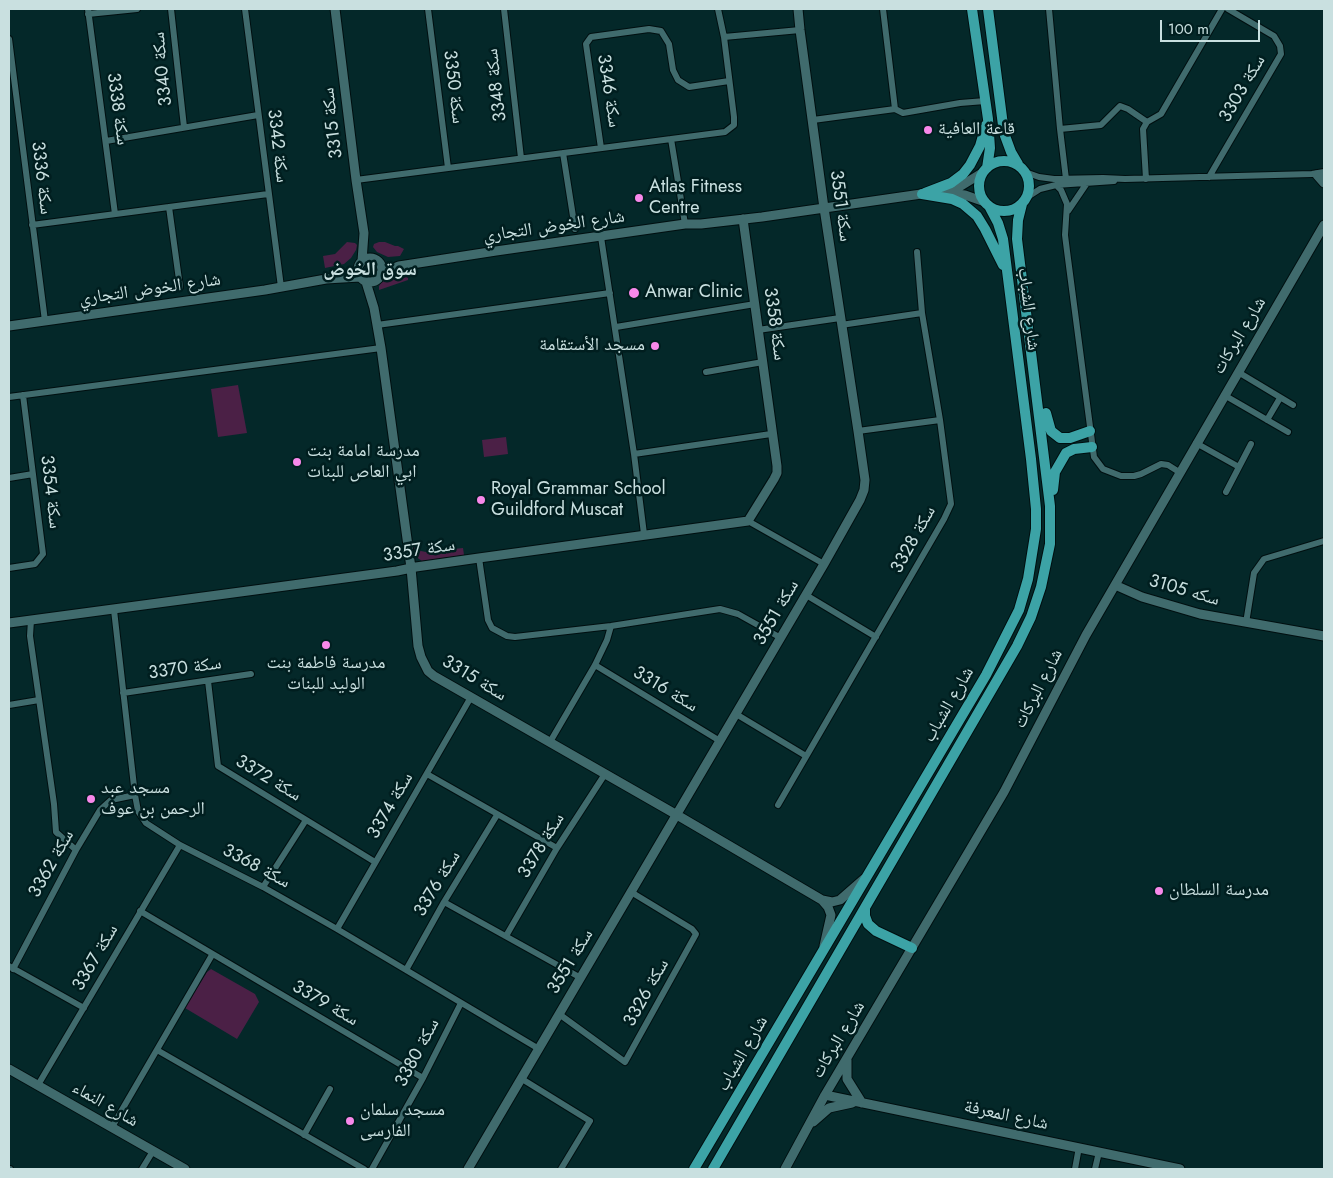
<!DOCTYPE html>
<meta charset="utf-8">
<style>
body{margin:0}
#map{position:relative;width:1333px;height:1178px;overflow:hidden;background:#042829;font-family:Jost,sans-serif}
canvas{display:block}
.frame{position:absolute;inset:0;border:10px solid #c9e0e0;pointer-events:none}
.scale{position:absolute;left:1160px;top:20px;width:100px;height:22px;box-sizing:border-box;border:2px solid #c9e0e0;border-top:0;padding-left:6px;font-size:15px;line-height:18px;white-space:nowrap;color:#c9e0e0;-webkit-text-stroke:4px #001e1f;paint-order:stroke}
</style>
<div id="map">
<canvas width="1333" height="1178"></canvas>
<div class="frame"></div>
<div class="scale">100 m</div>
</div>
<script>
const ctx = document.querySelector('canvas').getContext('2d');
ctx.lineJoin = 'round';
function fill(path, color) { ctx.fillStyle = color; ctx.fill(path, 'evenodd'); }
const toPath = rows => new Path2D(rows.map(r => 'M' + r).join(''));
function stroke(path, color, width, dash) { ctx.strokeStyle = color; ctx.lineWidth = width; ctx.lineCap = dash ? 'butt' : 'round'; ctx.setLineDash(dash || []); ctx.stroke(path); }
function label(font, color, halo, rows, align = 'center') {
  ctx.font = font + ' Jost,"Noto Naskh Arabic",sans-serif'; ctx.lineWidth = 5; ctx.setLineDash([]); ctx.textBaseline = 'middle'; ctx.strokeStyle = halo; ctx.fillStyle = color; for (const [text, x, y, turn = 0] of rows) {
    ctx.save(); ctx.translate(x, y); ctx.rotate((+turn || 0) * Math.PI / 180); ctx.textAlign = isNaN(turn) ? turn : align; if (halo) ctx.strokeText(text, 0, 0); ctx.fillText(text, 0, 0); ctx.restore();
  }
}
const green = toPath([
 [347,242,355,243,357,245,356,250,351,258,344,264,325,268,323,256,335,254],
 [379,242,385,242,395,246,398,246,404,249,400,256,388,257,377,252,373,247,374,244],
 [401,269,408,278,408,280,379,290,379,286,387,275],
 [238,385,247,433,218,437,211,389],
 [506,437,508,454,484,457,482,440],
 [414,547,421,551,426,552,463,548,464,555,422,561,412,554,411,548],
 [211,969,255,994,259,1002,237,1039,185,1008,207,972]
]);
const minor = toPath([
 [88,9,115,214],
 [171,9,184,127],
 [245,9,281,287],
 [428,9,448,168],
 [504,9,521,158],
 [883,9,895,109],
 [1049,9,1060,129,1066,179],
 [88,14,137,9],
 [724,37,800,30],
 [9,39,45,321],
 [895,109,903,113,960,103,985,101],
 [813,120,895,109],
 [1060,129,1101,125,1120,106,1128,109,1147,122],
 [671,139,685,224],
 [106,141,258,115],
 [601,148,586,44,591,37,649,29,661,31,669,44,673,70,678,80,689,87,729,81],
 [563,153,575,229],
 [1025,172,1039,177,1054,179,1103,178,1125,179,1312,174,1324,172],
 [1209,177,1281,54,1280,46,1274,36,1228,9],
 [1146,179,1143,129,1147,122,1161,114,1222,9],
 [356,180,725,132,734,125,734,117,724,37,718,9],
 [1056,185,1061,190,1067,204,1065,235,1067,251,1094,457,1103,469,1121,476,1134,476,1141,474,1161,464,1168,465,1179,472],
 [1026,198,1040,189,1056,185,1114,181],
 [169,207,180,287],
 [1068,211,1087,183],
 [32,225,268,194],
 [601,237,634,454,644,534],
 [377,325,610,293],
 [841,325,922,313],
 [616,327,755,304],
 [758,330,840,318],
 [706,372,763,362],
 [1238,372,1293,405],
 [1224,395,1288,432],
 [9,397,381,348],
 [1267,420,1280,398],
 [858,431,940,420],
 [1196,443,1239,467],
 [634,454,771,434],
 [9,478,33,474],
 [1226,492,1251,444],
 [748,521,824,564],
 [479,558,488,620,492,628,507,636,515,637,611,626,720,609,738,614,781,638],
 [9,568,35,564,43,554,23,395],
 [806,595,876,637],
 [114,610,135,795,138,811,146,823,180,845,263,887,337,929,539,1049],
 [31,620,30,636,54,804,56,832,76,850],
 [1246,623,1254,573,1264,559,1324,541],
 [595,665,720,741],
 [208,681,218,766,375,862],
 [123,693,251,674],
 [9,705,39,700],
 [736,714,806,756],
 [550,742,595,665,607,640,611,626],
 [427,774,557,848],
 [778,805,944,519,951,504,940,420,922,313,917,252],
 [263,887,306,820],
 [444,902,581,978],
 [140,911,423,1078],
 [337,929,471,697],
 [506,936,557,848,605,774],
 [9,966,84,1008],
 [13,969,76,850,100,810,111,800,135,795],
 [406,970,444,902,497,815],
 [559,1014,625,1062,696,934,692,929,631,892],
 [157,1050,364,1169],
 [522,1079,590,1121,561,1169],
 [38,1085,180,845],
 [112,1127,212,955],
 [304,1135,330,1089],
 [9,1169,10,1169],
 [142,1169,153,1151],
 [372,1169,423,1078,461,1003],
 [1075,1169,1079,1147],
 [1095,1169,1099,1152]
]);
const tertiary = toPath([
 [335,9,356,180,364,233,362,261],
 [1317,175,1324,183],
 [947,193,965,195,985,202],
 '358 270a12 12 0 1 1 24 0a12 12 0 1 1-24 0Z',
 [381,273,399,266,496,251,685,224,701,224,762,217,956,189,982,173],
 [366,282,374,308,381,348,411,568,418,646,421,657,428,671,434,676,677,815,822,900,832,902,840,900,864,879],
 [9,326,265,290,326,279,360,277],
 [1115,585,1142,597,1200,614,1324,636],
 [9,623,397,571,416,567,479,558,748,521,774,479,777,473,777,466,743,219],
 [822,900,828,907,831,915,824,946],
 [847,1060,847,1079,862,1103],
 [9,1069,185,1169],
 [825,1095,1180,1169],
 [813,1122,829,1108,852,1103],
 [468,1169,824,564,860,500,864,490,865,480,858,431,824,208,800,30,798,9],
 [785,1169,825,1095,1004,792,1086,635,1324,225]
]);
const primary = toPath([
 [972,9,988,119,990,148,987,168],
 [988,9,1004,133,1011,152,1018,164],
 '979 186a25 25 0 1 1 50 0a25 25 0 1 1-50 0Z',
 [925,193,951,183,963,174,970,165,980,146,986,125],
 [922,194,952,199,963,204,977,216,985,229,1003,265],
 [1046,413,1051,431,1060,438,1070,438,1090,431],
 [1053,490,1055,472,1066,453,1074,449,1092,447],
 [865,909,865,916,868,924,876,931,912,948],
 [694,1169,986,675,1019,610,1028,579,1036,529,1036,509,1031,459,1003,239,998,223,989,206],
 [713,1169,1017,646,1031,617,1041,587,1050,544,1050,506,1017,239,1018,220,1022,204]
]);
const markers = [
 [928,130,5,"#f888ea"],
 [639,198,5,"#f888ea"],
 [634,293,6,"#f888ea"],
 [655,346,5,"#f888ea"],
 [297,462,5,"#f888ea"],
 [481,500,5,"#f888ea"],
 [326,645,5,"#f888ea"],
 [91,799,5,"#f888ea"],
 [1159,891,5,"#f888ea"],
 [350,1121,5,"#f888ea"]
];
const streetNames = [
 ["سكة 3340",163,69,-96],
 ["سكة 3348",497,85,-97],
 ["سكة 3350",453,87,83],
 ["سكة 3303",1243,89,-60],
 ["سكة 3346",608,91,81],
 ["سكة 3338",117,109,82],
 ["سكة 3315",333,123,-97],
 ["سكة 3342",277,146,83],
 ["سكة 3336",41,178,83],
 ["سكة 3551",840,206,82],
 ["شارع الخوض التجاري",554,227,-8],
 ["شارع الخوض التجاري",150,290,-8],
 ["شارع الشباب",1028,309,83],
 ["سكة 3358",774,324,82],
 ["شارع البركات",1240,336,-59],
 ["سكة 3354",50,492,83],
 ["سكة 3328",914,540,-61],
 ["سكة 3357",419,551,-9],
 ["سكه 3105",1184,591,16],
 ["سكة 3551",777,613,-60],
 ["سكة 3370",185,669,-8],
 ["سكة 3315",474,679,31],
 ["شارع البركات",1039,689,-63],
 ["سكة 3316",665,690,31],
 ["شارع الشباب",949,705,-60],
 ["سكة 3372",268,779,31],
 ["سكة 3374",391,806,-60],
 ["سكة 3378",542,846,-59],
 ["سكة 3362",52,864,-61],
 ["سكة 3368",256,867,28],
 ["سكة 3376",438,884,-59],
 ["سكة 3367",96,958,-60],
 ["سكة 3551",571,962,-59],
 ["سكة 3326",647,993,-61],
 ["سكة 3379",325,1004,30],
 ["شارع البركات",839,1040,-59],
 ["سكة 3380",418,1053,-62],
 ["شارع الشباب",743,1054,-60],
 ["شارع النماء",105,1105,30],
 ["شارع المعرفة",1006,1116,12]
];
const poiNames = [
 ["قاعة العافية",938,130],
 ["Atlas Fitness",649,188],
 ["Centre",649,209],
 ["Anwar Clinic",645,293],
 ["مسجد الأستقامة",645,346,"right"],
 ["مدرسة امامة بنت",307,452],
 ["ابي العاص للبنات",307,473],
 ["Royal Grammar School",491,490],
 ["Guildford Muscat",491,511],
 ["مدرسة فاطمة بنت",326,664,"center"],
 ["الوليد للبنات",326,685,"center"],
 ["مسجد عبد",101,789],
 ["الرحمن بن عوف",101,810],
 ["مدرسة السلطان",1169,891],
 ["مسجد سلمان",360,1111],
 ["الفارسى",360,1132]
];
const neighbourhoodNames = [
 ["سوق الخوض",370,270]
];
fill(green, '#4b2046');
stroke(minor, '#000f10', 8);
stroke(tertiary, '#000f10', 11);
stroke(primary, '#000f10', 12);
stroke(minor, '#406b6d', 6);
stroke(tertiary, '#406b6d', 9);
stroke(primary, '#3ca3a6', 10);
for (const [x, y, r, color] of markers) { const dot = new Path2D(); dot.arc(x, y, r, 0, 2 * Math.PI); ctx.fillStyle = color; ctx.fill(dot); stroke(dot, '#001e1f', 2); }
label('18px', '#c9e0e0', '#001e1f', streetNames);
label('18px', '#c9e0e0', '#001e1f', poiNames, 'left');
label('bold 19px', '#c9e0e0', '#001e1f', neighbourhoodNames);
</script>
